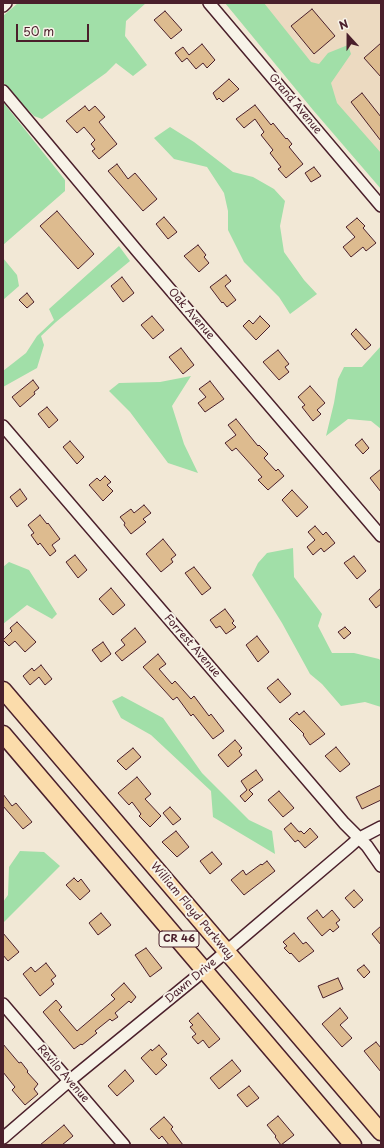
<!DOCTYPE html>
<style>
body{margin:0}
#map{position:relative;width:384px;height:1148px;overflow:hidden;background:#f2e8d6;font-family:"Playpen Sans",sans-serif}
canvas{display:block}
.frame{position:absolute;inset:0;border:4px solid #4a1f2b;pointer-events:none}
.north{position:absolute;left:328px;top:16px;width:40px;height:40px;-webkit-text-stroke:3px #f7f3e8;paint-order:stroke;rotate:339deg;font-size:11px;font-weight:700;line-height:16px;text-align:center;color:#4a1f2b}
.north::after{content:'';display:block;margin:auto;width:14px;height:18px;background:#4a1f2b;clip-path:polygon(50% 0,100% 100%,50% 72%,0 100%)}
.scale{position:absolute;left:16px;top:24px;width:73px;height:18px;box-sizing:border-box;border:2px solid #4a1f2b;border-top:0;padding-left:5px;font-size:12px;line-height:14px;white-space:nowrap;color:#4a1f2b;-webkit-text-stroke:3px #f7f3e8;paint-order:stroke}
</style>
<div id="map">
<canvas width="384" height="1148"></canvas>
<div class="frame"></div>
<div class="north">N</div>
<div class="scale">50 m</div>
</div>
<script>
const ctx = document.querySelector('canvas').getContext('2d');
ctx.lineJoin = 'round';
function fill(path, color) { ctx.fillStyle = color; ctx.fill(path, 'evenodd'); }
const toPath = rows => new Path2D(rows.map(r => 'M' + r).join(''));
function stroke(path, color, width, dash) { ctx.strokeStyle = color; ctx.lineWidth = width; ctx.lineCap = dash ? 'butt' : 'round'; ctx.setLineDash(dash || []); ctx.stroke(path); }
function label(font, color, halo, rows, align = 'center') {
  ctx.font = font + ' "Playpen Sans",sans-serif'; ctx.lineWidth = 4; ctx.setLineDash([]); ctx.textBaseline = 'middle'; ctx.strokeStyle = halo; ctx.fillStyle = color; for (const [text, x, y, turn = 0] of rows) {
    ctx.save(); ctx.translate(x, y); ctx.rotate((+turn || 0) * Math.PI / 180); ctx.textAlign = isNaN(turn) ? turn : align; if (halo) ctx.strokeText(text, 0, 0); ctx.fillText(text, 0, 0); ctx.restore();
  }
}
const built = toPath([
 [225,3,381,3,381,184]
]);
const green = toPath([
 [18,3,146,3,126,21,125,36,147,65,133,76,116,63,106,73,42,119,34,116,18,100,3,82,3,16],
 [225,3,264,3,311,62,319,64,328,53,348,45,351,54,331,83,337,103,381,153,381,189,313,110],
 [3,102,65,180,65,191,3,245],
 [170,127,194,142,233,172,253,177,274,189,285,201,280,226,284,252,304,280,317,294,290,314,279,297,244,262,228,230,228,211,224,193,207,167,174,159,154,138],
 [119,246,130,261,56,322,41,336,44,345,37,368,3,387,3,371,26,353,37,336,54,320,49,309],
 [3,258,17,275,19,286,3,300],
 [381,346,381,429,371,421,348,419,326,436,334,403,338,379,344,367,362,367],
 [191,376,172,406,184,444,198,473,168,463,130,412,109,391,119,383,160,382],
 [293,548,294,577,322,614,318,626,332,653,354,653,379,659,381,661,381,707,365,702,341,706,322,684,310,674,282,623,252,575,258,563,267,553],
 [9,562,29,570,57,614,52,619,27,605,3,624,3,567],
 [122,696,163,718,202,773,249,820,272,831,275,854,213,817,211,791,151,735,121,718,112,701],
 [20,851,44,852,60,866,3,923,3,902,8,895,9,867]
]);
const building = toPath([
 [312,9,335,36,314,54,291,26,312,9],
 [165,11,182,30,171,39,154,20,165,11],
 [381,43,381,77,364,58,381,43],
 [202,44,215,60,207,68,203,63,196,69,187,58,182,62,175,53,183,47,189,55,202,44],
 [229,79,239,89,223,102,219,98,217,100,213,93,229,79],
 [362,93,381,117,381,141,351,102,362,93],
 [255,105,271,125,273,123,286,139,287,138,292,144,289,147,303,164,286,178,278,169,281,167,270,153,273,150,261,135,264,132,255,119,244,128,236,119,255,105],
 [85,106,89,111,95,106,105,117,99,122,117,144,99,159,92,151,95,149,91,144,95,140,84,127,77,133,66,121,85,106],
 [117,164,128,179,135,173,157,199,143,211,108,171,117,164],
 [314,167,321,176,311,182,305,173,314,167],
 [57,211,94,254,78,269,40,226,57,211],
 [164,217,177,232,168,239,156,224,164,217],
 [357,218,365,226,363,228,376,243,366,251,363,247,351,257,343,247,355,237,346,227,357,218],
 [198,245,206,255,204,257,209,263,199,272,184,256,198,245],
 [226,275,231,281,225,286,236,300,227,307,223,302,222,303,210,287,226,275],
 [122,277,134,293,123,302,111,286,122,277],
 [27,293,34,302,27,308,19,300,27,293],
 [152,316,164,330,153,339,141,325,152,316],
 [260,316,270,326,256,340,243,326,249,320,253,324,260,316],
 [356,329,371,345,365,350,351,334,356,329],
 [181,348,194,365,183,374,169,357,181,348],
 [278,350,289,364,285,367,289,372,279,380,263,362,278,350],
 [33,380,39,388,34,392,35,394,20,407,12,397,33,380],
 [210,381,224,399,205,412,198,403,206,397,199,389,210,381],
 [310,386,325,403,317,410,321,414,313,421,302,407,305,405,298,397,310,386],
 [47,407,58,420,49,428,38,414,47,407],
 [236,419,258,446,259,445,268,454,264,458,276,471,278,469,284,476,268,490,258,480,262,477,236,448,232,451,225,443,236,435,228,425,236,419],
 [362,439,369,448,363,454,355,445,362,439],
 [70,441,84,457,77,464,63,447,70,441],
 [381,469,381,492,370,478,381,469],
 [105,476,111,482,107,485,113,491,103,501,89,485,97,478,100,481,105,476],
 [20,489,27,499,17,507,10,497,20,489],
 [292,490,308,507,297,517,282,500,292,490],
 [144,505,151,513,143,519,146,522,131,534,124,525,125,523,120,517,131,509,134,513,144,505],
 [40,515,47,524,48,523,60,539,52,545,56,551,50,556,40,543,38,545,31,535,34,533,28,525,40,515],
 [315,526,323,535,326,532,335,543,324,552,321,548,313,555,307,547,315,540,308,532,315,526],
 [163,539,176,555,171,559,173,562,161,572,146,554,163,539],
 [75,555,87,570,78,578,66,562,75,555],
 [354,556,366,571,357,579,344,563,354,556],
 [194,567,211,588,202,595,185,573,194,567],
 [111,588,125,605,113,615,99,599,111,588],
 [381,588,381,604,376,608,369,599,381,588],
 [225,609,234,621,232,623,236,627,226,634,220,626,216,628,210,620,225,609],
 [17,622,36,642,25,652,15,641,9,646,3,640,12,631,10,628,17,622],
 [345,627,351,633,344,639,338,632,345,627],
 [135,628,146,642,122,661,115,653,125,645,121,640,135,628],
 [257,636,269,652,258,662,246,645,257,636],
 [103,642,111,654,101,662,92,650,103,642],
 [158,654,166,664,159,669,172,684,175,681,191,699,194,696,209,716,211,714,224,731,213,739,193,714,191,716,177,697,173,700,143,667,158,654],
 [41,665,52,679,45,685,39,677,30,685,23,676,32,668,34,671,41,665],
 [278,679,291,694,280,703,267,688,278,679],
 [304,711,325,734,310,745,303,735,304,734,289,719,297,712,299,715,304,711],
 [235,740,242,748,239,751,242,755,228,767,218,755,235,740],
 [336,747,350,764,340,772,325,756,336,747],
 [133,748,141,757,126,770,117,761,133,748],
 [256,770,263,780,249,790,253,794,245,802,240,796,247,790,241,781,256,770],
 [137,777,151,794,145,799,161,816,150,827,139,816,141,814,132,802,129,805,118,793,137,777],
 [381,785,381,800,362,809,356,797,381,785],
 [279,791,294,808,283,817,268,800,279,791],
 [3,794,12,806,16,803,32,822,23,829,3,806,3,794],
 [170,807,181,819,173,825,163,813,170,807],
 [291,823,299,832,301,831,304,834,310,828,318,837,305,848,298,840,295,842,284,829,291,823],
 [176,831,189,847,177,857,162,842,176,831],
 [212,852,222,864,210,874,200,861,212,852],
 [267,861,275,871,244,895,231,880,243,870,246,875,261,864,262,865,267,861],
 [74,878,78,882,81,879,90,891,80,900,66,885,74,878],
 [354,890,363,900,354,908,345,898,354,890],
 [317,910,323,918,332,910,340,920,336,923,339,927,333,932,330,929,322,936,307,918,317,910],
 [101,913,111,925,98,935,89,923,101,913],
 [381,926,381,945,372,934,381,926],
 [3,933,19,952,8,961,3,955,3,933],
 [294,933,303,944,306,942,314,951,299,962,291,953,290,954,284,948,287,946,283,942,294,933],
 [146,948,162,968,150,977,135,955,146,948],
 [46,963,56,976,51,980,54,984,40,996,23,974,31,967,35,972,46,963],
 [364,965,370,972,364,978,357,970,364,965],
 [338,978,343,989,323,998,318,986,338,978],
 [124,983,136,997,131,1003,129,1001,115,1013,118,1017,112,1021,110,1019,95,1031,97,1033,82,1045,81,1044,74,1049,43,1012,56,1000,62,1007,59,1010,77,1031,115,999,111,995,124,983],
 [340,1008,348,1018,340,1025,352,1038,342,1047,322,1024,340,1008],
 [198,1013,220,1039,209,1048,203,1040,198,1044,192,1037,196,1034,190,1027,193,1025,189,1021,198,1013],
 [376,1042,381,1048,381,1072,364,1051,376,1042],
 [3,1044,19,1063,21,1062,28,1071,27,1072,38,1084,34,1089,38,1094,25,1105,12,1090,15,1087,3,1072,3,1044],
 [159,1045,167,1054,161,1059,167,1065,156,1075,141,1058,151,1049,152,1051,159,1045],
 [232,1060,241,1071,219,1089,210,1078,232,1060],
 [125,1070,134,1081,117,1096,108,1086,125,1070],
 [249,1086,259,1098,247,1107,237,1095,249,1086],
 [278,1116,294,1135,281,1145,275,1137,276,1136,267,1125,278,1116],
 [164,1117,173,1127,171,1129,183,1145,169,1145,162,1136,159,1139,150,1129,164,1117],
 [64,1125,73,1136,62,1145,40,1145,64,1125]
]);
const minor = toPath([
 [209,3,381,206],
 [3,6,6,3],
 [3,91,138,252,381,536],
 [3,426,344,823,367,846,381,866],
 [3,1004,124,1145],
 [3,1138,69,1081,195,978,349,847,358,839,381,827]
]);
const highway = toPath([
 [3,690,381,1132],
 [3,734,353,1145]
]);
const shields = [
 [179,939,40]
];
const shieldNames = [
 ["CR 46",179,939]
];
const streetNames = [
 ["Grand Avenue",295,104,50],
 ["Oak Avenue",191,314,49],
 ["Forrest Avenue",192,646,49],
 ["William Floyd Parkway",192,911,50],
 ["Dawn Drive",191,981,-40],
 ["Revilo Avenue",63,1074,49]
];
fill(built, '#ecdac1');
fill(green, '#a1dfa8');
fill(building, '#ddbb8f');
stroke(building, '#4a1f2b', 1);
stroke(minor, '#4a1f2b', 14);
stroke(highway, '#4a1f2b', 19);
stroke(minor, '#f7f3e8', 11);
stroke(highway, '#fbdcab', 16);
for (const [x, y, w] of shields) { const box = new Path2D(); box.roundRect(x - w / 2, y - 8, w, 16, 3); ctx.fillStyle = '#f7f3e8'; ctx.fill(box); stroke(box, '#4a1f2b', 1); }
label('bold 10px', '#4a1f2b', null, shieldNames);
label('11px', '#4a1f2b', '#f7f3e8', streetNames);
</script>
